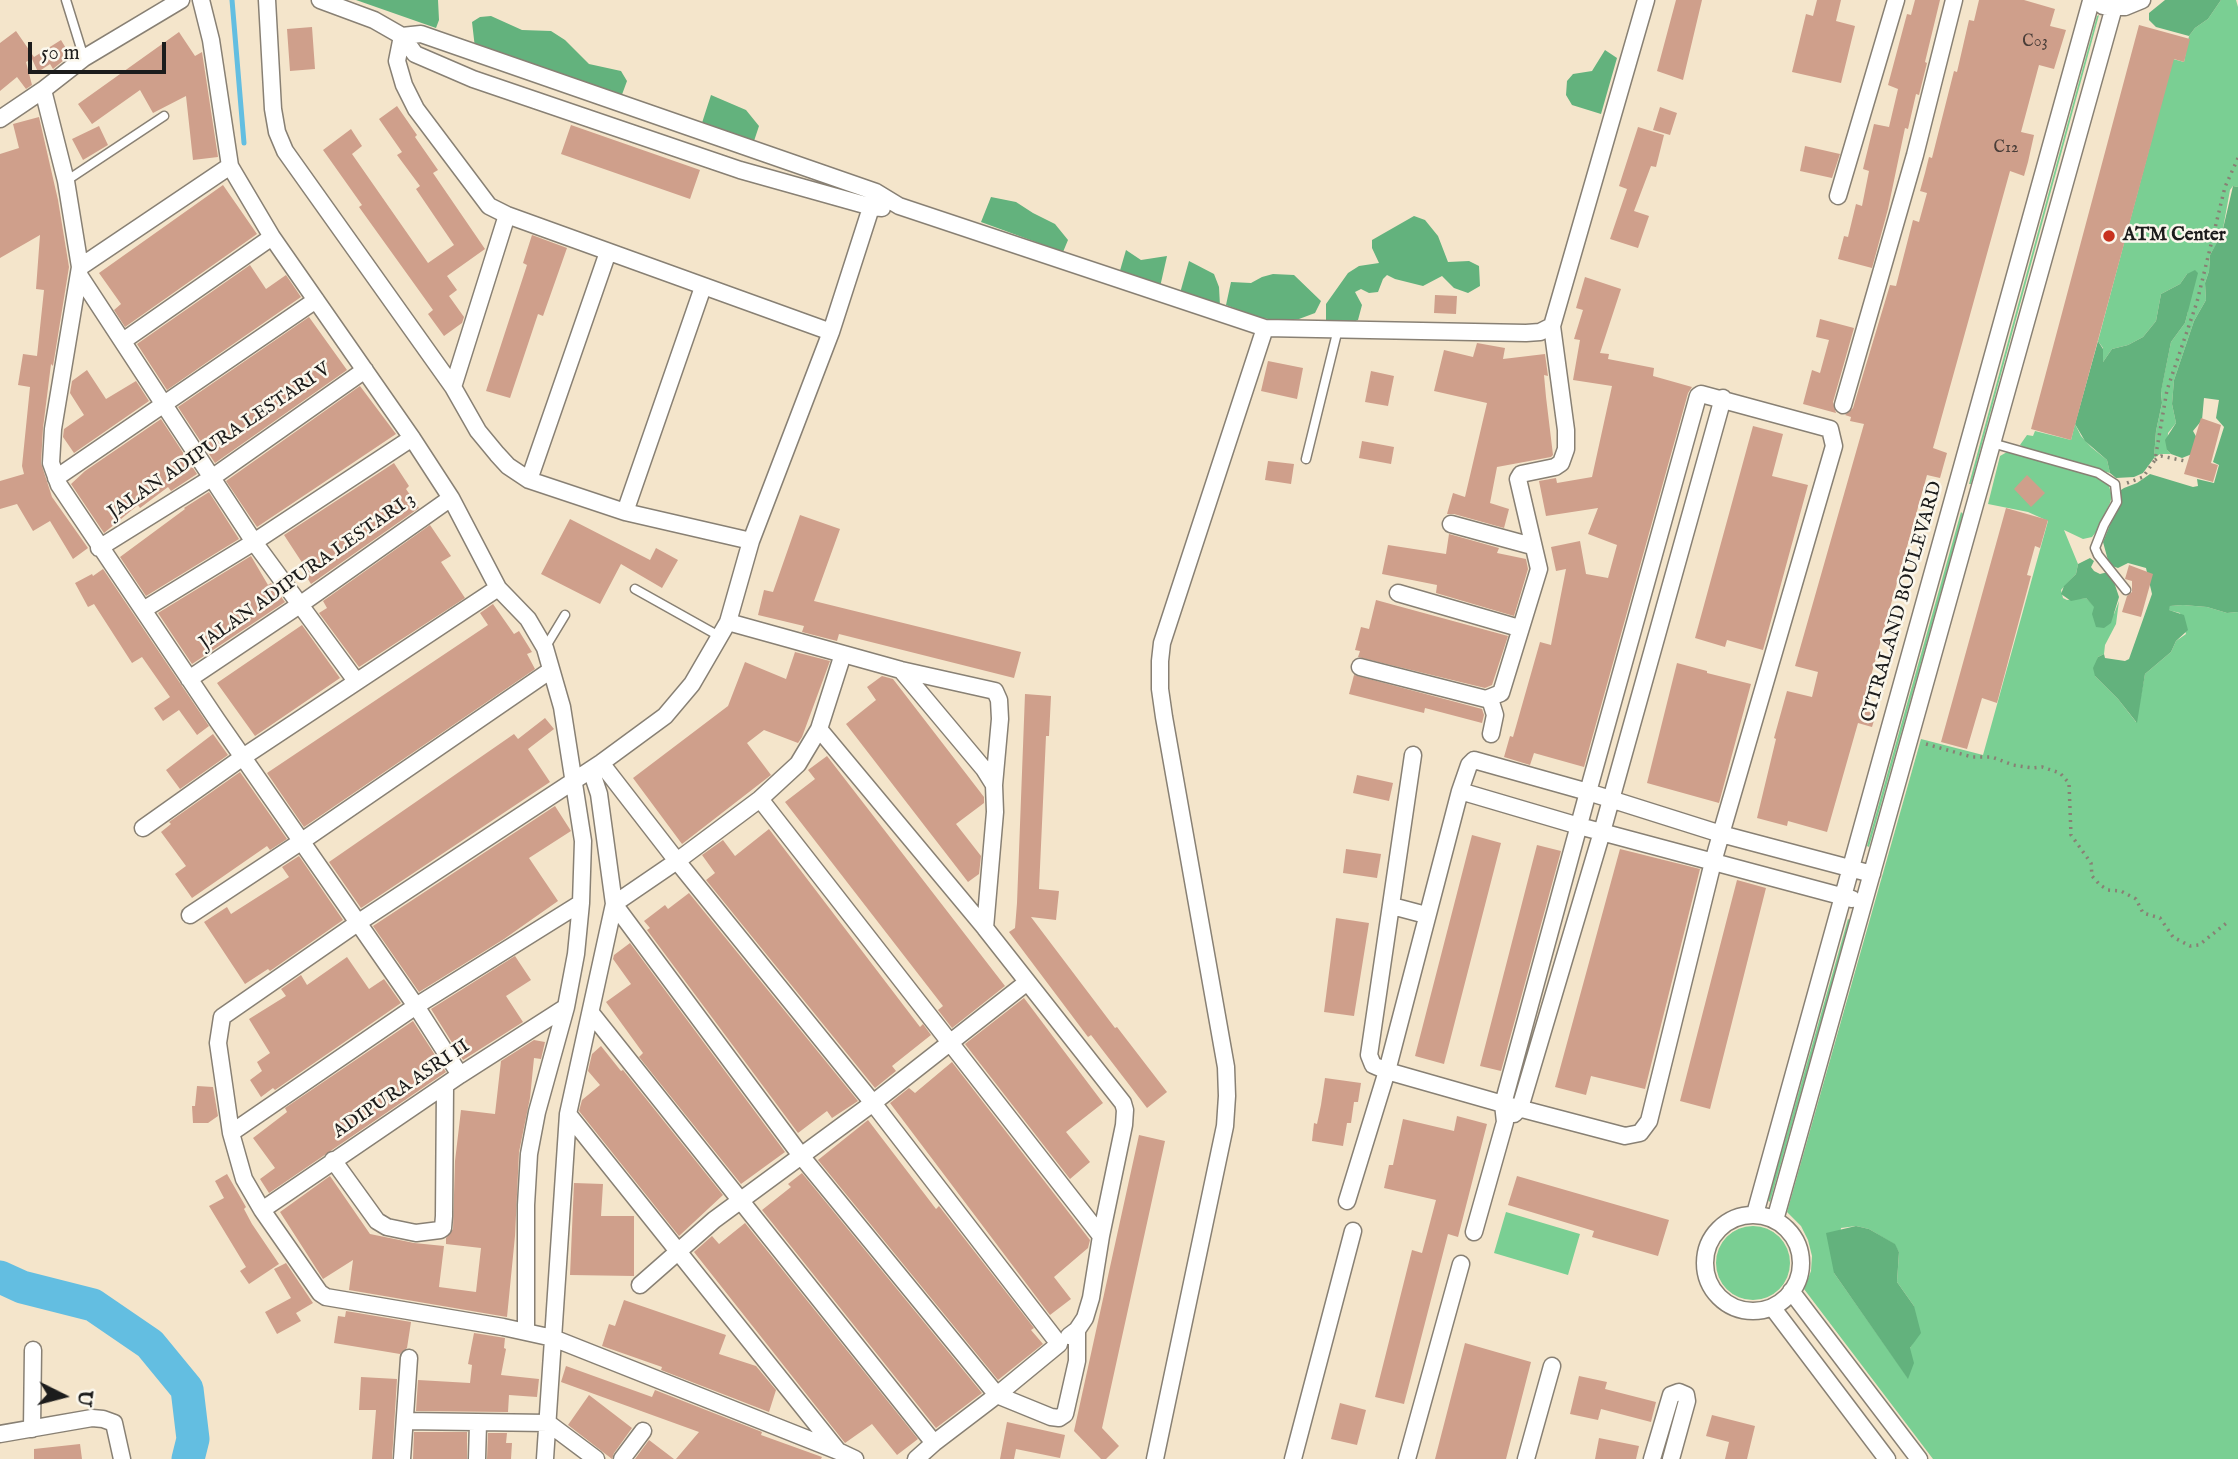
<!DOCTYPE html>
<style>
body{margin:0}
#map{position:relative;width:2238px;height:1459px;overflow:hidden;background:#f4e5cb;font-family:"IM FELL English",serif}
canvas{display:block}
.north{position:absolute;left:28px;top:1361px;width:70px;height:70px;-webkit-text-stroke:5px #fbf7ec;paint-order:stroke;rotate:96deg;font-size:19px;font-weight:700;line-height:28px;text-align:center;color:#1c1c1c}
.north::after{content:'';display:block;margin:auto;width:24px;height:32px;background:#1c1c1c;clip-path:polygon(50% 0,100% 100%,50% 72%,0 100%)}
.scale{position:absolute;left:28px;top:42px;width:138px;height:32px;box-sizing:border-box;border:4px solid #1c1c1c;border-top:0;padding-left:9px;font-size:21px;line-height:24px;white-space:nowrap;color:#1c1c1c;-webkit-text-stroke:5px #fbf7ec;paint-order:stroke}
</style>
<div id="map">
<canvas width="2238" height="1459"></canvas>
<div class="north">U</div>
<div class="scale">50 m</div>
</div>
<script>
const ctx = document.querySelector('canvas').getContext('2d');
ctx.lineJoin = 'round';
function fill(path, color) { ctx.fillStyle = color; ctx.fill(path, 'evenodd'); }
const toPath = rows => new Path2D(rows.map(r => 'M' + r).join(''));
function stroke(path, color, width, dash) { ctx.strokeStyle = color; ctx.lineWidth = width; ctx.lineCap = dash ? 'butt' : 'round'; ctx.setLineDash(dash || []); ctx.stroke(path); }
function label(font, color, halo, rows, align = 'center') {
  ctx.font = font + ' "IM FELL English",serif'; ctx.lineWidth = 5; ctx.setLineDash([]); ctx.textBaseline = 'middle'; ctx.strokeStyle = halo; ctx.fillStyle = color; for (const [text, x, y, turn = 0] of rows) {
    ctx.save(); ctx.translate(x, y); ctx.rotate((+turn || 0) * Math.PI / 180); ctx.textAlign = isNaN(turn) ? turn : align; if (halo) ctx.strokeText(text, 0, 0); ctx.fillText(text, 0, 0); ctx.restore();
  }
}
const green = toPath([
 [2221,0,2236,0,2238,7,2238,187,2233,186,2230,190,2222,234,2210,255,2209,271,2205,283,2206,300,2194,321,2174,380,2172,404,2176,423,2168,433,2167,450,2171,454,2160,454,2154,458,2156,431,2162,403,2161,391,2171,342,2185,323,2188,311,2187,274,2180,284,2161,294,2156,321,2143,337,2128,345,2112,349,2103,362,2101,360,2103,348,2098,341,2173,59,2184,62,2189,36,2195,28,2208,19],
 [2099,15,1971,484,1969,484,2097,16],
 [2075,424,2081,436,2091,447,2107,460,2110,473,2033,452,2020,445,2027,435,2033,436,2035,431,2071,440],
 [2007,452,2083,471,2102,478,2108,483,2112,496,2110,503,2096,532,2092,537,2083,539,2064,530,2078,564,2076,574,2061,590,2063,598,2067,600,2086,598,2095,607,2114,614,2119,601,2116,624,2105,645,2104,654,2098,657,2095,676,2118,699,2136,722,2145,674,2171,652,2176,641,2186,634,2180,613,2168,610,2170,606,2183,605,2207,607,2227,613,2238,612,2238,1459,1933,1459,1804,1289,1811,1271,1812,1256,1808,1240,1801,1226,1787,1212,1921,739,1983,755,2048,521,2028,512,1988,504,2000,456],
 [1856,1226,1869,1229,1894,1244,1899,1252,1897,1282,1914,1306,1913,1343,1910,1348,1908,1378,1834,1273,1841,1228],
 [1961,512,1963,514,1869,847,1867,846],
 [1848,919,1850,920,1770,1202,1768,1200],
 [1506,1212,1580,1234,1568,1275,1494,1253],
 '1716 1263a37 37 0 1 1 74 0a37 37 0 1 1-74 0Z'
]);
const forest = toPath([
 [356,0,438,0,439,20,436,28],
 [2165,0,2221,0,2208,19,2195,28,2189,36,2156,27,2149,20,2149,13],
 [491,16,522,30,551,31,565,40,589,64,621,71,627,81,620,100,475,48,472,22,480,17],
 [1605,50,1617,58,1601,114,1572,105,1566,95,1567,81,1573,74,1592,71],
 [711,95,746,110,759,126,753,144,701,126],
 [2233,186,2238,187,2238,612,2227,613,2207,607,2183,605,2170,606,2169,610,2184,615,2188,630,2176,641,2171,652,2145,674,2137,723,2118,699,2095,676,2093,668,2098,657,2104,654,2105,658,2125,661,2129,659,2152,594,2146,568,2128,563,2118,568,2112,566,2109,564,2103,542,2120,500,2121,490,2124,488,2137,483,2150,474,2193,487,2198,486,2197,479,2214,483,2219,465,2213,462,2224,427,2216,418,2219,400,2204,398,2202,420,2193,431,2198,440,2192,454,2182,458,2171,454,2167,450,2165,440,2176,423,2172,404,2174,380,2194,321,2206,300,2205,283,2209,271,2210,255,2222,233],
 [991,197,1016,202,1033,213,1055,224,1068,240,1063,252,981,222],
 [1414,216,1425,220,1438,236,1448,262,1469,261,1479,266,1480,286,1468,293,1454,288,1442,276,1423,286,1395,279,1387,275,1383,279,1378,292,1369,293,1361,289,1355,292,1362,305,1358,320,1342,326,1326,321,1326,304,1348,273,1359,266,1379,263,1372,248,1372,240],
 [1126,250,1141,260,1167,256,1160,287,1119,274],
 [1189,261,1214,274,1219,287,1220,306,1180,293],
 [2195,270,2198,273,2185,323,2171,342,2161,392,2162,403,2156,431,2154,458,2143,473,2134,477,2116,478,2110,473,2107,460,2085,441,2075,424,2098,341,2103,349,2103,362,2112,349,2128,345,2143,337,2156,321,2161,294,2180,284,2187,274],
 [1273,274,1294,275,1321,301,1315,313,1299,319,1277,321,1254,316,1226,305,1231,282,1251,283,1262,277],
 [2090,558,2094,561,2091,567,2094,571,2100,574,2108,572,2112,576,2119,597,2111,623,2104,628,2096,627,2092,614,2094,607,2086,598,2071,601,2061,594,2064,586,2076,574,2078,564],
 [1856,1226,1869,1229,1895,1244,1899,1252,1897,1282,1914,1306,1921,1333,1910,1348,1914,1363,1908,1379,1834,1273,1826,1233]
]);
const stream = toPath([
 [232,0,244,143]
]);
const river = toPath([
 [0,1277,22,1287,93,1305,150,1344,187,1389,193,1439,188,1459]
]);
const building = toPath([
 [1676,0,1702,0,1683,80,1657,71],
 [1817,0,1841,0,1836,21,1855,26,1841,83,1792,72,1806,14,1813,16],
 [1915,0,1940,0,1925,62,1927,63,1919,95,1916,94,1908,129,1905,128,1888,209,1872,268,1838,259,1844,236,1848,237,1856,204,1862,206,1869,171,1863,169,1874,124,1889,127,1898,89,1888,85,1907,14,1911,15],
 [1979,0,2024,0,2055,9,2050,26,2066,30,2054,69,2039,65,2021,132,2034,135,2028,162,2024,176,2010,171,1933,448,1947,453,1940,478,1927,475,1869,683,1862,710,1876,714,1872,727,1858,723,1827,832,1788,821,1787,826,1757,818,1776,739,1774,738,1787,691,1812,697,1818,672,1795,666,1864,424,1850,421,1851,417,1845,415,1853,408,1890,285,1896,286,1913,220,1919,222,1927,193,1920,191,1925,173,1929,157,1932,158,1954,71,1957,72,1969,20,1974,21],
 [2139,25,2190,39,2184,62,2174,59,2071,440,2031,429],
 [312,27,315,69,290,71,287,29],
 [16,31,34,57,61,40,70,55,53,69,50,64,38,72,32,59,26,62,32,85,26,89,17,77,0,91,0,43],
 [179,32,195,56,202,52,218,157,193,160,186,96,153,113,140,90,92,124,78,104],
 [397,106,417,135,415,137,438,170,433,173,485,249,447,276,457,290,449,296,464,317,462,323,444,336,428,314,433,310,359,207,362,205,323,150,351,129,362,146,352,154,428,263,454,245,416,189,420,186,397,155,402,152,379,119],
 [1660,107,1677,113,1670,135,1653,130],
 [39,117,58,200,69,267,53,366,51,364,43,428,41,463,52,497,88,548,73,559,50,521,33,531,17,504,0,509,0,481,24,474,22,466,30,387,18,385,23,354,37,356,44,290,36,289,40,235,0,258,0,154,19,148,13,124],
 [571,125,700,170,690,199,561,154],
 [99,126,108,145,83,160,72,139],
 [1638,127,1664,135,1656,167,1651,166,1634,211,1649,216,1638,248,1610,239,1627,189,1619,186],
 [1805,146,1840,154,1832,178,1800,171],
 [223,185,257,234,125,327,114,310,121,304,99,273],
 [532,235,567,248,543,316,538,314,510,398,486,391,527,265,523,263],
 [250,265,266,289,286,275,301,297,167,390,137,344],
 [1585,277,1621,289,1600,353,1609,354,1608,359,1654,368,1653,376,1692,387,1688,393,1584,767,1534,753,1530,765,1504,757,1510,736,1513,737,1540,642,1551,645,1566,569,1556,571,1551,547,1580,541,1586,574,1608,578,1617,545,1588,534,1598,508,1546,516,1539,481,1556,478,1557,483,1592,477,1612,386,1573,380,1580,340,1574,339,1583,310,1576,308],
 [1435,295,1457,296,1456,314,1434,313],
 [309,317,347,370,215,463,178,407],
 [1820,319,1854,328,1833,402,1836,413,1803,404,1812,370,1820,373,1829,340,1816,337],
 [1477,343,1505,348,1503,359,1545,354,1548,376,1544,375,1546,397,1553,455,1551,457,1497,467,1490,503,1509,509,1504,528,1454,514,1447,514,1453,493,1465,497,1487,403,1434,391,1444,350,1473,357],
 [1268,361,1303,368,1297,399,1261,391],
 [87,370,106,399,136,381,149,401,74,453,63,437,64,429,84,415,70,393,72,381],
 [1371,371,1394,376,1388,406,1365,402],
 [360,386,396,434,257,527,226,481],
 [2201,418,2221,425,2211,463,2218,465,2213,482,2184,474],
 [161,419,197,474,171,491,168,487,140,508,138,505,104,533,71,484,85,471],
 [1753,426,1783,434,1772,476,1808,485,1763,650,1727,640,1725,647,1695,638],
 [1362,441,1394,447,1391,464,1359,458],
 [1268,461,1294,464,1291,484,1265,480],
 [394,463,409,486,406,489,419,508,311,584,300,566,303,564,284,535],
 [2027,475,2045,493,2031,507,2014,489],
 [209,492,239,539,146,596,120,557,185,509,184,508],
 [2006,508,2048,520,2040,548,2035,546,2027,575,2031,576,1997,703,1982,698,1967,749,1941,742],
 [800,515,840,529,814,601,1021,652,1014,678,839,634,837,641,802,632,804,626,758,615,764,590,773,592],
 [570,519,650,560,656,548,678,560,662,588,621,564,600,604,541,574],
 [430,525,451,556,441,562,465,598,359,667,319,613,327,608,323,601],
 [1449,534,1499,548,1497,553,1526,559,1528,569,1514,616,1436,593,1437,585,1382,574,1388,545,1446,554],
 [251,556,268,585,271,583,285,602,192,664,158,613],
 [2129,565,2153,574,2141,617,2122,612,2127,596,2132,592,2132,581,2125,579],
 [103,569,209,726,197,735,179,710,163,721,154,708,170,697,142,657,132,663,94,604,88,607,75,583,92,574,93,576],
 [1376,600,1508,636,1492,685,1485,688,1358,657,1360,651,1355,650,1361,627,1369,629],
 [493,604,514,634,519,631,532,652,527,654,535,669,304,827,267,773,488,625,480,613],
 [302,625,340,678,255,736,217,683],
 [795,652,830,661,802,737,798,743,764,730,747,743,771,775,682,844,633,778,728,706,745,662,786,679],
 [1677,663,1707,671,1707,673,1751,684,1719,803,1647,783],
 [1354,675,1482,709,1484,715,1482,723,1425,708,1424,713,1349,694],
 [882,676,893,679,984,797,984,803,956,824,981,856,979,874,968,882,846,724,876,700,867,687],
 [1025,694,1051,696,1049,736,1046,736,1039,889,1059,891,1056,920,1031,917,1115,1028,1117,1027,1167,1092,1147,1108,1091,1035,1088,1037,1009,932,1015,928,1017,903],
 [545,718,554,729,528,749,550,782,361,908,329,862,514,734,518,739],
 [213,734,228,755,180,789,166,770],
 [827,756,1005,986,952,1028,938,1010,943,1006,785,802,815,779,808,770],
 [240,772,287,839,270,850,267,846,192,898,175,874,186,866,161,832,171,824,169,822],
 [1357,775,1393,783,1389,801,1353,793],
 [555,806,571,831,529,858,558,901,504,939,419,992,373,926],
 [769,829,920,1027,923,1024,931,1035,892,1066,896,1071,875,1088,706,880,715,873,702,855,723,840,735,856],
 [1472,835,1501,843,1444,1064,1415,1056],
 [1537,845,1561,851,1501,1071,1480,1066],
 [1346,849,1381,854,1377,878,1343,873],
 [1620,849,1700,869,1645,1089,1591,1076,1586,1095,1555,1087],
 [299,856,343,920,270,971,268,969,245,984,204,922,227,907,231,914,289,877,282,867],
 [1737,880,1766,888,1710,1109,1680,1101],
 [689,893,858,1101,832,1118,827,1111,798,1133,647,930,650,928,644,921,665,905,668,909],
 [1336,918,1369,923,1354,1016,1324,1012],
 [630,943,785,1152,741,1184,639,1057,643,1053,606,1002,631,984,613,959,614,955],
 [515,956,531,980,506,996,523,1022,463,1060,431,1009],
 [347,957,369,989,384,979,401,1003,275,1090,273,1088,261,1097,250,1080,262,1071,257,1062,270,1053,249,1019,286,996,281,989,301,975,307,985],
 [1024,998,1103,1103,1066,1132,1090,1162,1070,1179,965,1044],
 [413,1021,446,1072,269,1193,260,1179,275,1168,253,1138,287,1112,285,1108],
 [534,1040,545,1042,541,1059,534,1058,530,1098,519,1152,515,1236,507,1317,349,1290,353,1260,323,1279,280,1212,330,1176,370,1234,414,1243,444,1246,439,1287,476,1292,481,1248,446,1244,446,1238,453,1229,455,1161,461,1110,495,1114,501,1061],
 [601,1046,621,1071,623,1070,723,1195,679,1236,579,1111,582,1100,600,1085,588,1071,592,1054],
 [952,1062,1090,1240,1088,1248,1054,1277,1071,1299,1050,1315,890,1103,909,1088,915,1093],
 [1325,1078,1361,1083,1358,1102,1354,1102,1351,1123,1347,1123,1343,1146,1312,1141,1314,1123,1317,1124,1321,1105],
 [197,1086,213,1087,218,1116,208,1123,193,1123,192,1106,195,1106],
 [1457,1116,1487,1124,1458,1237,1448,1234,1404,1404,1375,1397,1412,1250,1422,1253,1436,1200,1384,1188,1389,1165,1393,1165,1403,1119,1454,1131],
 [868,1120,936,1209,939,1206,1034,1328,1031,1330,1043,1344,998,1380,818,1160],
 [1139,1135,1165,1141,1102,1428,1119,1446,1106,1459,1101,1459,1074,1431],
 [802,1173,982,1393,936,1428,762,1210,791,1187,788,1184],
 [227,1174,246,1207,244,1209,252,1224,279,1264,249,1284,240,1271,246,1267,209,1206,224,1198,215,1181],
 [1517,1176,1669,1220,1658,1256,1592,1237,1594,1231,1508,1205],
 [574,1183,603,1184,601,1216,634,1216,634,1276,570,1275],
 [745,1223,918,1439,897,1455,872,1424,845,1443,694,1252,712,1236,719,1244],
 [286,1263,313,1303,296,1313,301,1321,277,1334,265,1312,291,1298,274,1269],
 [624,1300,726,1335,719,1354,756,1366,776,1390,769,1412,661,1370,662,1367,602,1346,609,1324,615,1326],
 [346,1311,411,1322,407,1348,400,1354,334,1343,338,1316,345,1317],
 [474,1333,505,1338,504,1348,506,1349,501,1375,539,1379,537,1397,509,1395,508,1412,416,1411,418,1380,470,1383,472,1365,468,1364],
 [1465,1343,1531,1362,1506,1459,1435,1459],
 [566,1366,652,1397,655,1390,762,1432,761,1435,822,1457,821,1459,676,1459,699,1432,561,1382],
 [1579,1376,1607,1382,1605,1389,1656,1402,1651,1422,1601,1409,1598,1420,1570,1414],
 [361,1377,397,1379,392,1459,372,1459,376,1410,359,1410],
 [589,1395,632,1428,614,1453,612,1459,568,1425],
 [1340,1403,1366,1410,1357,1445,1331,1439],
 [1712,1415,1755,1426,1747,1459,1725,1459,1729,1442,1706,1436],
 [1007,1422,1065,1435,1060,1458,1016,1449,1014,1459,1000,1459],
 [414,1432,467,1432,467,1459,413,1459],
 [488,1433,507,1433,506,1443,512,1443,511,1459,487,1459],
 [1599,1438,1639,1446,1636,1459,1595,1459],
 [649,1440,674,1459,635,1459],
 [80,1444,82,1459,34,1459,34,1449]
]);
const path = toPath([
 [2155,460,2161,456,2185,461],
 [2127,483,2143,477,2155,460,2167,390,2197,302,2225,187,2238,158],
 [1926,744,1972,757,1992,757,2013,765,2033,768,2042,767,2060,773,2069,783,2071,835,2091,863,2092,876,2100,885,2108,890,2121,891,2136,899,2143,913,2160,918,2173,937,2190,946,2199,945,2229,921]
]);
const lane = toPath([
 [66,0,84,58],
 [66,181,164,116],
 [1992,443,2098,473,2115,484,2117,502,2104,525,2095,548,2098,555,2126,590],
 [1306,459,1338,329],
 [635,589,719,636],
 [545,648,565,615]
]);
const street = toPath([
 [201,0,211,40,230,166,272,237,412,438,451,498,498,588,528,619,545,648,562,707,583,841,581,903,576,954,566,1007,537,1112,529,1154,526,1205,526,1332],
 [267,0,273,109,277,132,285,151,453,387,478,431,497,454,508,466,529,480,625,512,751,541],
 [320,0,374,20,402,36,415,54,473,79,740,170,872,207,882,208],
 [2103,6,2125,7,2142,0],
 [402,36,421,34,876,192,899,206,1265,328,1526,333,1540,332,1552,326,1646,0],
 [402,36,397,61,404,85,416,109,489,206,507,215,831,332],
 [43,90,66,181,80,267,53,429,51,463,59,485,217,720,416,1006,460,1075],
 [0,119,43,90,84,58,181,0],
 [1838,196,1896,0],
 [80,267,230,166],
 [79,275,254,542,356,681],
 [123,341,272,237],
 [453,387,507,215],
 [1843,405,1915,155,1954,0],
 [56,478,316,300],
 [529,480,608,252],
 [625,512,703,287],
 [1451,524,1532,546],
 [99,548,213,477,365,370],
 [1398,593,1519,628],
 [143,610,254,542,412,438],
 [728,622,901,670,995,691,999,700,1000,719,994,785],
 [1360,667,1486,699,1501,693,1539,569,1518,479,1521,474,1555,467,1561,463,1566,449,1566,430,1552,326],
 [901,670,984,769,994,785,995,812,985,928],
 [189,679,301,604,451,498],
 [1490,699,1495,715,1491,734],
 [819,729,985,928,1123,1103,1125,1110,1124,1125,1101,1236],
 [601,763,677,861,760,799,798,764,819,729,843,654],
 [1460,791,1579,826,1852,899],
 [760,799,1101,1236,1091,1298,1085,1318,1077,1330,1069,1336],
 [143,828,243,757,498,588],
 [1392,906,1426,915],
 [190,915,302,841,551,670],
 [591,1013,934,1443],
 [568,1114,838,1451,855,1459],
 [1514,1114,1520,1108,1602,832,1723,398],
 [231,1133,416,1006,581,903],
 [333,1160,377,1221,387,1227,416,1233,440,1230,443,1228,444,1216,445,1086],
 [1347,1201,1387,1071,1373,1065,1369,1055,1413,755],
 [262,1210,460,1075,566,1007],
 [1755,1214,2091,1],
 '1705 1263a48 48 0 1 1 96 0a48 48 0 1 1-96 0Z',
 [1775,1220,2114,7],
 [1474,1232,1505,1122,1503,1104,1588,792,1698,396,1701,394,1830,429,1834,446,1721,834,1713,862,1649,1121,1640,1133,1625,1136,1503,1104,1387,1071,1460,791,1469,765,1474,760,1588,792,1721,834,1872,874],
 [640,1285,714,1220,873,1103,1026,983],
 [1791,1291,1919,1459],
 [1772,1307,1887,1459],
 [405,1421,548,1423],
 [548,1423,596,1459],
 [32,1429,33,1350],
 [0,1434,92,1418,103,1419,114,1423,122,1459],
 [838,1451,553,1338,503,1327,326,1297,320,1293,262,1210,244,1179,231,1133,218,1043,222,1017,359,922,601,763,665,716,692,684,728,622,751,541,831,332,876,192],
 [402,1459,409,1358],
 [477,1459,478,1424],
 [545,1459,568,1114,614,904,599,794,591,770],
 [622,1459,643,1431],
 [916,1459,934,1443,997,1395,802,1157,614,904,677,861,873,1103,1059,1344,997,1395,1051,1417,1059,1418,1065,1414,1077,1361,1077,1330],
 [1155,1459,1225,1126,1227,1096,1226,1067,1164,717,1160,689,1160,661,1162,643,1265,328],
 [1293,1459,1353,1231],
 [1407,1459,1461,1264],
 [1526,1459,1552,1366],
 [1652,1459,1671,1395,1679,1392,1686,1395,1687,1401,1671,1459]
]);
const markers = [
 [2109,236,7,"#c8321e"]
];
const numberNames = [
 ["C03",2035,43],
 ["C12",2006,149]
];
const poiNames = [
 ["ATM Center",2123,236]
];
const streetNames = [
 ["JALAN ADIPURA LESTARI V",220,442,-34],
 ["JALAN ADIPURA LESTARI 3",308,572,-35],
 ["CITRALAND BOULEVARD",1903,602,-74],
 ["ADIPURA ASRI II",402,1090,-34]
];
fill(green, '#7acf93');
fill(forest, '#63b27d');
stroke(stream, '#63bee1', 5);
stroke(river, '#63bee1', 33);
fill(building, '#cf9f8b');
stroke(lane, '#888074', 11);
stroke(street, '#888074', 19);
stroke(path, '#888074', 3.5, [2, 5]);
stroke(lane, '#fff', 8);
stroke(street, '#fff', 16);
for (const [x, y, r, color] of markers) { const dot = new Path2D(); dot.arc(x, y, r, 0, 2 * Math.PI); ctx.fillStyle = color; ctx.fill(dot); stroke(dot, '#fbf7ec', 2.5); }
label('16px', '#493d38', null, numberNames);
label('bold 19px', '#1c1c1c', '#fbf7ec', poiNames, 'left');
label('19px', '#1c1c1c', '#fbf7ec', streetNames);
</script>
